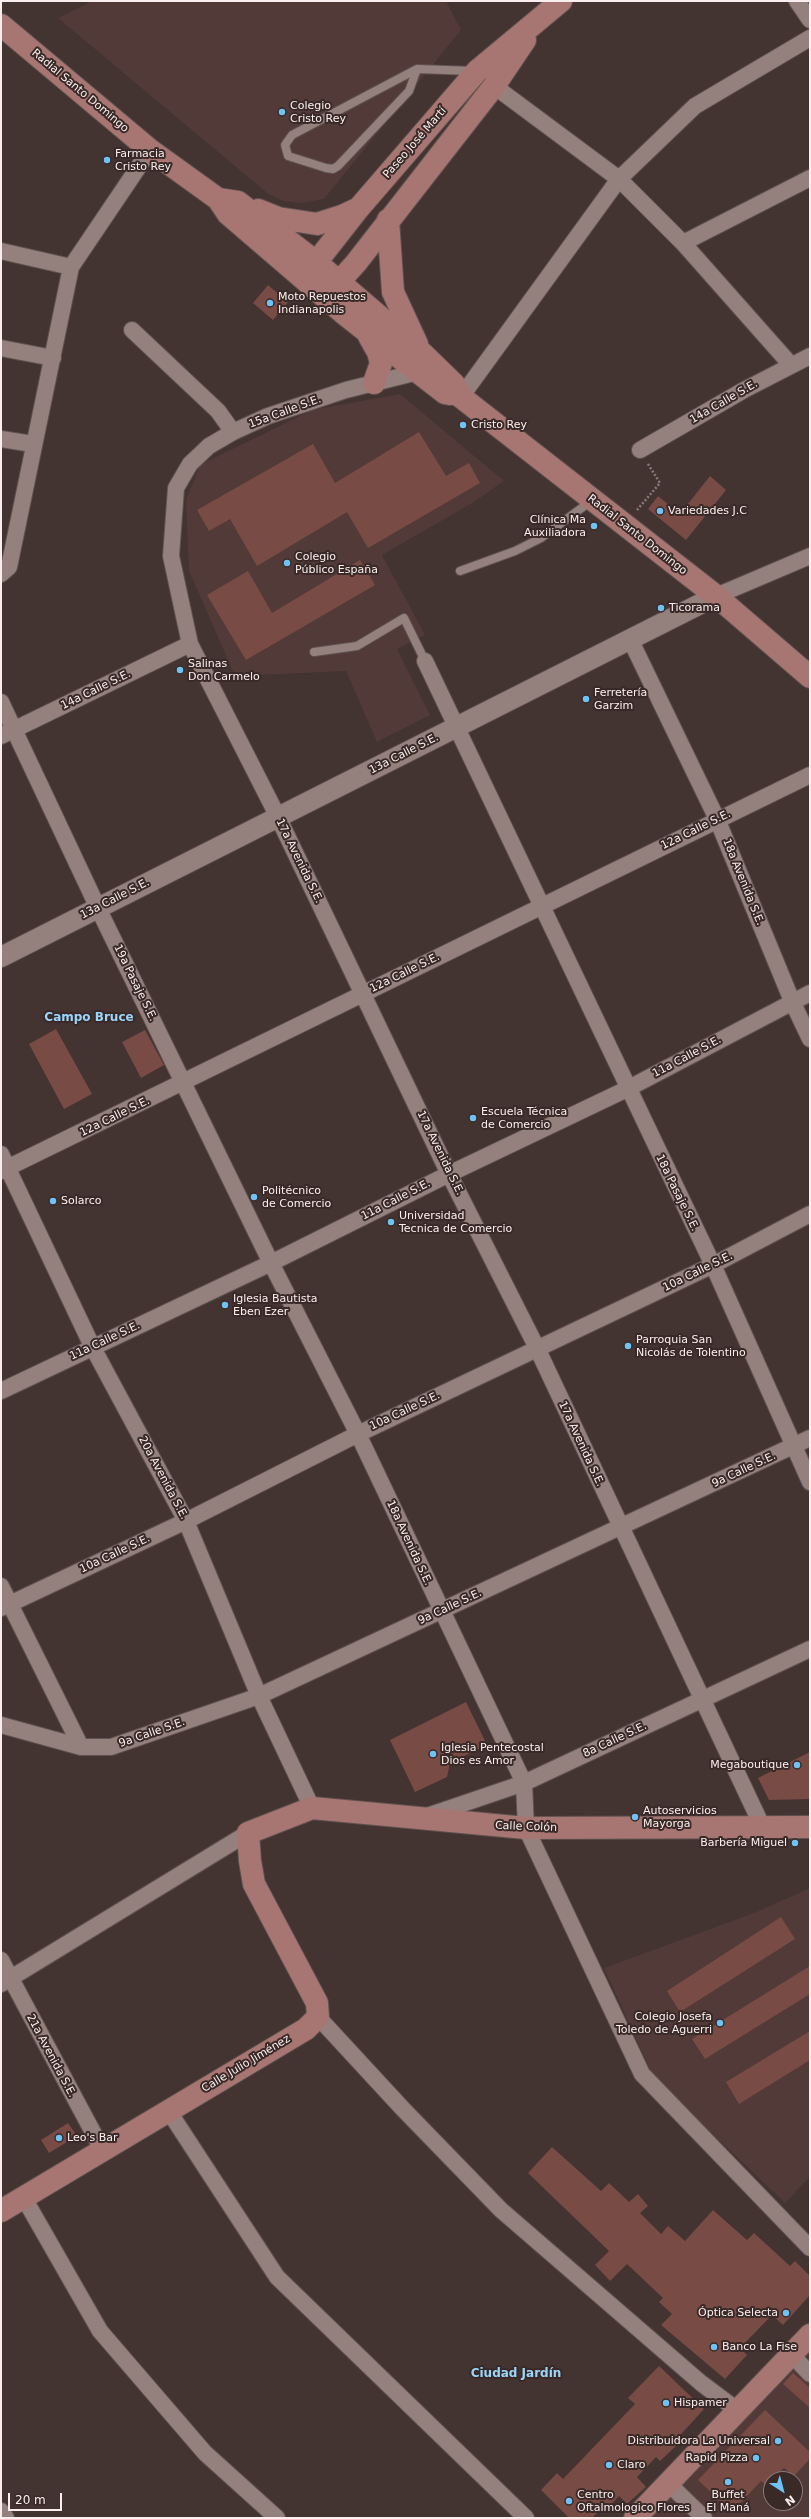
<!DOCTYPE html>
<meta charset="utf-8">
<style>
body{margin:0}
#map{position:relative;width:811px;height:2519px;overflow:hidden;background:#433331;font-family:"DejaVu Sans",sans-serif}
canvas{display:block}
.frame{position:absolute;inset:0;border:2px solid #faefee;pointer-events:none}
.north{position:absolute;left:763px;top:2471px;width:40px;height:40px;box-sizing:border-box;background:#392927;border:1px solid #867877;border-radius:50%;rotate:144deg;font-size:11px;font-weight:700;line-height:16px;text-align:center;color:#faefee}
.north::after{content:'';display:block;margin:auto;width:14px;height:18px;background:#6fc2f4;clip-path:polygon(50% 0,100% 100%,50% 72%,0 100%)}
.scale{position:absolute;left:8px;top:2493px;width:54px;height:18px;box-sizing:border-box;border:2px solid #faefee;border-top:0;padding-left:5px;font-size:12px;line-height:14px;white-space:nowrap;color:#faefee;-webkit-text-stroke:3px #392927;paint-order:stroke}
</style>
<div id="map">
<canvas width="811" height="2519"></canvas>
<div class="frame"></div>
<div class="north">N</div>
<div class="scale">20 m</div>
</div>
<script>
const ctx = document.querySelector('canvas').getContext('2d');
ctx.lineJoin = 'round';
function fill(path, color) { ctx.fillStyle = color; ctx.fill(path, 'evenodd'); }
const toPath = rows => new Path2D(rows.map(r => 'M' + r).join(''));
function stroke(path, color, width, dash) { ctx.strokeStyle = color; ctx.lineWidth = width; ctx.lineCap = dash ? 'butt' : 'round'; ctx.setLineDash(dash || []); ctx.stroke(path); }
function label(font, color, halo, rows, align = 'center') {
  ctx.font = font + ' "DejaVu Sans",sans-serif'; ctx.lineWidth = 4; ctx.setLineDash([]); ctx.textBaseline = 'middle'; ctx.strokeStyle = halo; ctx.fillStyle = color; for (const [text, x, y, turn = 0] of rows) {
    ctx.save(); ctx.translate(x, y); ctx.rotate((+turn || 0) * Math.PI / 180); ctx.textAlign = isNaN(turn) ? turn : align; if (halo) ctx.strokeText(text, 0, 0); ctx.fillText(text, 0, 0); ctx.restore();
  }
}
const built = toPath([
 [92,1,446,1,461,30,324,199,302,203,283,201,267,193,58,18],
 [400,394,504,481,474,502,382,555,425,635,397,649,430,715,377,742,346,671,235,676,189,571,186,500,200,465,312,410],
 [810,1888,810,2177,785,2203,654,2078,604,1968,754,1913],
 [810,2334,810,2518,635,2518],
 [771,2479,795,2479,795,2503,771,2503]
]);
const building = toPath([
 [268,285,288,302,273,320,253,303],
 [419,432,446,476,469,463,480,483,368,548,347,512,257,566,230,519,209,531,197,510,313,444,335,483],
 [710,476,726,490,686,540,648,509,658,496,680,514],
 [360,560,375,585,246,660,207,595,248,571,272,613],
 [56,1029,92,1094,64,1109,29,1044],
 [145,1030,164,1065,141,1078,122,1042],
 [466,1702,487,1745,450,1763,447,1777,415,1792,390,1740],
 [810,1752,810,1799,769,1800,758,1778],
 [781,1917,795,1939,680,2012,667,1991],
 [810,1966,810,1994,705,2059,692,2039],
 [810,2031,810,2060,739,2104,726,2082],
 [68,2123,77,2136,49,2153,41,2140],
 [552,2147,601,2191,609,2183,629,2202,638,2194,648,2206,640,2213,661,2234,668,2226,685,2241,713,2210,747,2240,754,2233,790,2266,795,2261,810,2276,810,2295,783,2325,772,2315,740,2348,747,2355,725,2379,661,2325,672,2314,659,2302,663,2298,627,2264,610,2281,595,2265,609,2251,528,2173],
 [659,2366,704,2409,673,2443,676,2446,660,2461,656,2457,637,2477,646,2487,627,2504,619,2496,604,2512,601,2509,592,2518,569,2518,541,2490,557,2473,563,2479,635,2404,628,2398],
 [793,2373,810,2388,810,2408,783,2384],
 [765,2410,810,2452,810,2459,794,2476,784,2468,771,2479,767,2486,761,2481,732,2512,698,2480]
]);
const path = toPath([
 [637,510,660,483,648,464]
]);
const service = toPath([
 [417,69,409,91,338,166,333,169,326,168,288,156,285,145,292,135,417,69,474,71],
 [460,571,515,551,541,538,591,501],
 [314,652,357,646,404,618,425,661]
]);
const minor = toPath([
 [797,1,810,20],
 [494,86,619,179,683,243,791,365],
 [683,243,810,178],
 [1,251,71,267],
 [132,330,218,411,233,432],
 [1,348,53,358],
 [418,372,346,390,268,416,233,432,209,446,190,464,176,488,171,556,190,644,278,817,449,1174,537,1348,763,1828],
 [461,397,619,179,695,106,810,38],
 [1,439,33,444],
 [640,450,744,390,810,356],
 [1,574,9,567,71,267,150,150],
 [716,596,810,556],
 [630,639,717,819,792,1001,810,1039],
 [425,661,713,1265,810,1482],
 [1,702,98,908,271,1263,358,1434,524,1783,526,1828,642,2074,810,2248],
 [1,736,190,644],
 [1,1154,92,1346,186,1521,259,1696,312,1808],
 [1,1171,810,775],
 [1,1391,271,1263,449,1174,627,1089,810,993],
 [1,1586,81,1747],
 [1,1608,186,1521,358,1434,713,1265,810,1214],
 [1,1725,81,1747,111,1747,259,1696,810,1438],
 [427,1816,524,1783,810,1649],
 [1,1960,103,2151],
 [1,1984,248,1833],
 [318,2017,402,2108,501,2210,701,2383,737,2410],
 [168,2110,277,2277,526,2518],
 [24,2198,100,2331,205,2453,277,2518],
 [791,2354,810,2374],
 [668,2483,704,2518],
 [1,2511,6,2518]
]);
const tertiary = toPath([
 [1,957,716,596]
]);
const secondary = toPath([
 [1,25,150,150,218,199,228,214,342,312,418,372,445,393,450,394],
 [218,199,238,202,316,262,421,352,454,384,461,397,716,596,810,677],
 [258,210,278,218,317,224,342,216,357,209],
 [388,220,393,292,417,344],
 [307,274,358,209,477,71,561,1],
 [329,293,356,263,494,86,525,40],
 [369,336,378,352,381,363,374,383],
 [1,2211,306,2029,318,2017,317,2003,254,1884,250,1861,248,1833,312,1808,526,1828,810,1827],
 [635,2518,810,2335]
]);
const markers = [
 [282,112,4,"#6fc2f4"],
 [107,160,4,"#6fc2f4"],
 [270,303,4,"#6fc2f4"],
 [463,425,4,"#6fc2f4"],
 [660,511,4,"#6fc2f4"],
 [594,526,4,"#6fc2f4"],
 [287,563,4,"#6fc2f4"],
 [661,608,4,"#6fc2f4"],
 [180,670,4,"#6fc2f4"],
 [586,699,4,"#6fc2f4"],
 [473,1118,4,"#6fc2f4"],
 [254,1197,4,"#6fc2f4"],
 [53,1201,4,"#6fc2f4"],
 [391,1222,4,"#6fc2f4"],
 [225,1305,4,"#6fc2f4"],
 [628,1346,4,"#6fc2f4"],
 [433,1754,4,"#6fc2f4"],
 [797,1765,4,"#6fc2f4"],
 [635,1817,4,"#6fc2f4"],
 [795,1843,4,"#6fc2f4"],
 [720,2023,4,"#6fc2f4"],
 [59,2138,4,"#6fc2f4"],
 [786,2313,4,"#6fc2f4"],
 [714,2347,4,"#6fc2f4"],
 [666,2403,4,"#6fc2f4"],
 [778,2441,4,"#6fc2f4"],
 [756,2458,4,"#6fc2f4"],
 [609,2465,4,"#6fc2f4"],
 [728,2482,4,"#6fc2f4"],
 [569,2501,4,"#6fc2f4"]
];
const streetNames = [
 ["Radial Santo Domingo",80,91,40],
 ["Paseo José Martí",415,143,-49],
 ["14a Calle S.E.",724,402,-30],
 ["15a Calle S.E.",285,412,-20],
 ["Radial Santo Domingo",637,535,38],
 ["14a Calle S.E.",96,690,-26],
 ["13a Calle S.E.",404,754,-27],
 ["12a Calle S.E.",696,830,-26],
 ["17a Avenida S.E.",299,861,64],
 ["18a Avenida S.E.",743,882,68],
 ["13a Calle S.E.",115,899,-27],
 ["12a Calle S.E.",405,973,-26],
 ["19a Pasaje S.E.",135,983,64],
 ["11a Calle S.E.",687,1057,-28],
 ["12a Calle S.E.",115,1117,-26],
 ["17a Avenida S.E.",440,1153,64],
 ["18a Pasaje S.E.",677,1193,64],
 ["11a Calle S.E.",396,1200,-27],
 ["10a Calle S.E.",698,1272,-26],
 ["11a Calle S.E.",105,1341,-25],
 ["10a Calle S.E.",405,1411,-25],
 ["17a Avenida S.E.",581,1444,65],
 ["9a Calle S.E.",744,1470,-25],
 ["20a Avenida S.E.",163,1478,62],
 ["18a Avenida S.E.",409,1543,65],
 ["10a Calle S.E.",115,1554,-25],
 ["9a Calle S.E.",450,1607,-25],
 ["9a Calle S.E.",152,1733,-19],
 ["8a Calle S.E.",615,1740,-25],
 ["Calle Colón",526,1827,2],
 ["21a Avenida S.E.",51,2056,62],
 ["Calle Julio Jiménez",246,2064,-31]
];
const poiNames = [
 ["Colegio",290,106],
 ["Cristo Rey",290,119],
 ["Farmacia",115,154],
 ["Cristo Rey",115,167],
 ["Moto Repuestos",278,297],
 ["Indianapolis",278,310],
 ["Cristo Rey",471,425],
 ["Variedades J.C",668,511],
 ["Clínica Ma",586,520,"right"],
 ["Auxiliadora",586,533,"right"],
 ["Colegio",295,557],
 ["Público España",295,570],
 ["Ticorama",669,608],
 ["Salinas",188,664],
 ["Don Carmelo",188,677],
 ["Ferretería",594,693],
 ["Garzim",594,706],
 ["Escuela Técnica",481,1112],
 ["de Comercio",481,1125],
 ["Politécnico",262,1191],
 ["de Comercio",262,1204],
 ["Solarco",61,1201],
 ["Universidad",399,1216],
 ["Tecnica de Comercio",399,1229],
 ["Iglesia Bautista",233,1299],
 ["Eben Ezer",233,1312],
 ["Parroquia San",636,1340],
 ["Nicolás de Tolentino",636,1353],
 ["Iglesia Pentecostal",441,1748],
 ["Dios es Amor",441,1761],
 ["Megaboutique",789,1765,"right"],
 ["Autoservicios",643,1811],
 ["Mayorga",643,1824],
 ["Barbería Miguel",787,1843,"right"],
 ["Colegio Josefa",712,2017,"right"],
 ["Toledo de Aguerri",712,2030,"right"],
 ["Leo's Bar",67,2138],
 ["Óptica Selecta",778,2313,"right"],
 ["Banco La Fise",722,2347],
 ["Hispamer",674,2403],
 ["Distribuidora La Universal",770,2441,"right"],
 ["Rapid Pizza",748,2458,"right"],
 ["Claro",617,2465],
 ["Centro",577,2495],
 ["Oftalmologico Flores",577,2508],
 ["Buffet",728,2495,"center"],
 ["El Maná",728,2508,"center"]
];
const neighbourhoodNames = [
 ["Campo Bruce",89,1018],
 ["Ciudad Jardín",516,2374]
];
fill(built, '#513a37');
fill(building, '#794b45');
stroke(service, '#605250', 10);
stroke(minor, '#605250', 18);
stroke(tertiary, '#605250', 22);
stroke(secondary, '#605250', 24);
stroke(path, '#8a7c7b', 2.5, [2, 2]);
stroke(service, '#94817e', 8);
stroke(minor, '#94817e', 16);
stroke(tertiary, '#94817e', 20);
stroke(secondary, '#a87672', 22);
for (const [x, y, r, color] of markers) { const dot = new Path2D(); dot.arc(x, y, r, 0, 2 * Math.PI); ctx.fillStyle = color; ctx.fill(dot); stroke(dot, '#392927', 1.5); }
label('11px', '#faefee', '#392927', streetNames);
label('11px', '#faefee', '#392927', poiNames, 'left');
label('bold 12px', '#9ad6fb', '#392927', neighbourhoodNames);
</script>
